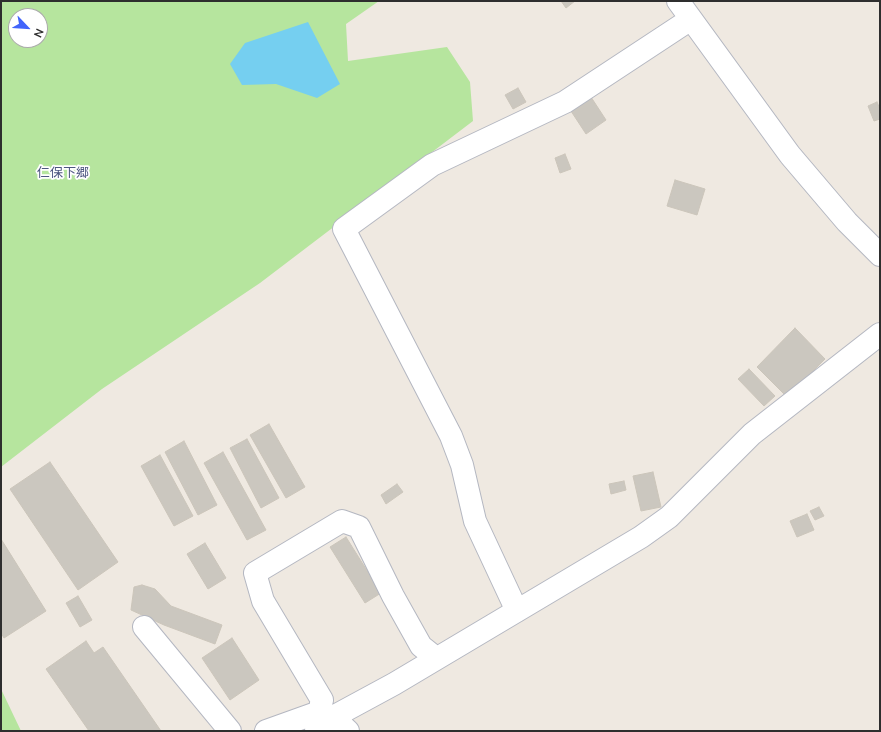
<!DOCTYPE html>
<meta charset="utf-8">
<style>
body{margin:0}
#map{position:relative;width:881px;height:732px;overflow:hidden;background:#efe9e1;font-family:"Nunito Sans",sans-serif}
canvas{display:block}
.frame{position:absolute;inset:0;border:2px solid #2e2e2e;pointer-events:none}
.north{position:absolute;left:8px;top:8px;width:40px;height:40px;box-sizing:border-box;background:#fff;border:1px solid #ababab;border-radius:50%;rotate:115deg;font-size:11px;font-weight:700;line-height:16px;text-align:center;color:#2e2e2e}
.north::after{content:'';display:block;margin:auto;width:14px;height:18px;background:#4264fb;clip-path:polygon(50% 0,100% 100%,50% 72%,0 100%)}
</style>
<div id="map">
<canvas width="881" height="732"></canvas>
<div class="frame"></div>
<div class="north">N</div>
</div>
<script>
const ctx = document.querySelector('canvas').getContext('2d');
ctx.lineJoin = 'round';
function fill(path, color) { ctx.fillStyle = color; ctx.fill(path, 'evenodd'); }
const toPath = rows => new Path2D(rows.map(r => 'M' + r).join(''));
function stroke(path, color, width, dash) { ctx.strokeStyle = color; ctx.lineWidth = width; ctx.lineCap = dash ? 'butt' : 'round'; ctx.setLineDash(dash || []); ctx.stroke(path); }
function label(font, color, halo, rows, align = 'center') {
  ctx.font = font + ' "Nunito Sans","Noto Sans JP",sans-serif'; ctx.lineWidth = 3.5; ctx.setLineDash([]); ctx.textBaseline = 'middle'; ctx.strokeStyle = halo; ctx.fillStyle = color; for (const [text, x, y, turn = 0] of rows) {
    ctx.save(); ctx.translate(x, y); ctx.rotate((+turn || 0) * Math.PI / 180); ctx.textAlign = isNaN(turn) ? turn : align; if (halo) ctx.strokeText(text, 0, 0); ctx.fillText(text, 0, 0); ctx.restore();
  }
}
const green = toPath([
 [1,1,379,1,346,24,348,61,447,47,470,82,473,121,260,283,102,389,1,467],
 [16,16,40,16,40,40,16,40],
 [1,689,21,731,1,731]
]);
const water = toPath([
 [308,22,340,84,317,98,276,84,242,85,230,64,245,43]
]);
const building = toPath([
 [561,1,575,1,566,8,561,1],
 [518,88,526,102,513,109,505,95,518,88],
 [589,94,606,120,586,134,569,108,589,94],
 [877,102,880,109,880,119,874,121,868,106,877,102],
 [565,154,571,169,560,173,555,158,565,154],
 [675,180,705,189,697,215,667,206,675,180],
 [795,328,825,359,787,397,757,367,795,328],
 [749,369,775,396,764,406,738,379,749,369],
 [269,424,305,487,286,498,250,435,269,424],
 [247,439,279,498,261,508,230,448,247,439],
 [184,441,217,505,198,515,165,452,184,441],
 [223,452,266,530,247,540,204,463,223,452],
 [160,455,193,516,174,526,141,466,160,455],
 [50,462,118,562,78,590,10,489,50,462],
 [653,472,661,507,641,511,633,476,653,472],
 [624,481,626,490,611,494,609,484,624,481],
 [397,484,403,492,386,504,381,495,397,484],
 [819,507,824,516,815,520,810,511,819,507],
 [807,514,814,530,797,537,790,521,807,514],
 [346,537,381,593,365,603,330,547,346,537],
 [1,539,46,611,4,638,1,633,1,539],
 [205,543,226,578,208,589,187,554,205,543],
 [142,585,155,589,171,606,222,625,215,644,164,625,131,610,134,587,142,585],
 [78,596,92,620,80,627,66,603,78,596],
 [232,638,259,680,230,700,202,658,232,638],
 [86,641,94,653,103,647,161,731,89,731,46,669,86,641]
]);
const minor = toPath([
 [678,1,790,155,847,222,880,255],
 [517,611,475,521,462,465,451,436,344,229,432,165,565,102,691,19],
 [144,627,230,731],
 [319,712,322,700,263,601,255,573,342,521,359,527,393,596,421,646,436,658],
 [266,731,319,712,333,717,348,731],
 [316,731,333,717,394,684,641,537,669,517,752,434,880,334]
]);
const quarterNames = [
 ["仁保下郷",63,174]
];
fill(green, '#b6e59e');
fill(water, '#75cff0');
fill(building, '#cbc7bf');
stroke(building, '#cbc5ba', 1);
stroke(minor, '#b4b7c1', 24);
stroke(minor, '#fff', 22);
label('13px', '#4d5680', '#fff', quarterNames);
</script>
